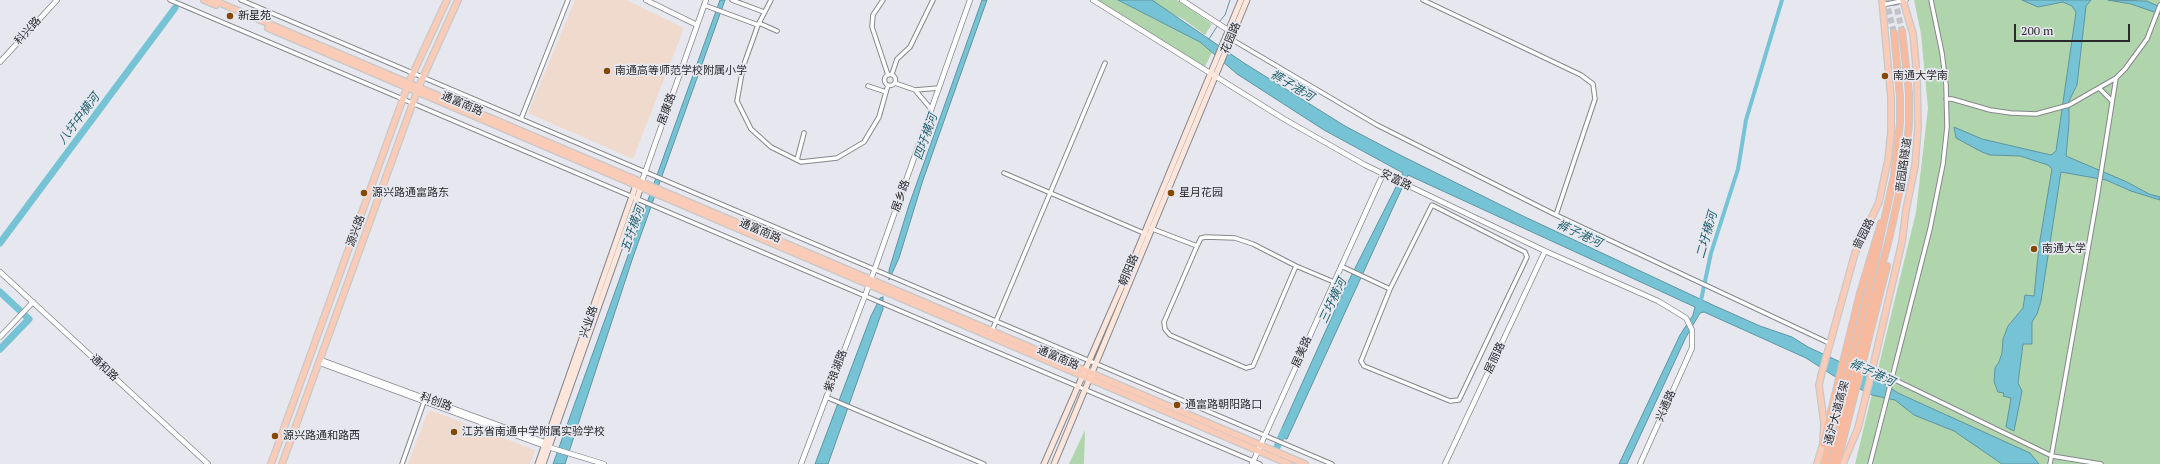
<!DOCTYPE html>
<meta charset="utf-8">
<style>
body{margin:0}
#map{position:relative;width:2160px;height:464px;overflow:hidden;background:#e7e8ef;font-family:"PT Serif",serif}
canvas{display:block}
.scale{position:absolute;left:2014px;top:24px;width:116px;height:18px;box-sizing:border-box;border:2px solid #2a2a2d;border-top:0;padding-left:5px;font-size:12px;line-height:14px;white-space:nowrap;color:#2a2a2d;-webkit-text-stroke:3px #e7e8ef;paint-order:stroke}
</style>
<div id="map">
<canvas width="2160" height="464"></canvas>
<div class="scale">200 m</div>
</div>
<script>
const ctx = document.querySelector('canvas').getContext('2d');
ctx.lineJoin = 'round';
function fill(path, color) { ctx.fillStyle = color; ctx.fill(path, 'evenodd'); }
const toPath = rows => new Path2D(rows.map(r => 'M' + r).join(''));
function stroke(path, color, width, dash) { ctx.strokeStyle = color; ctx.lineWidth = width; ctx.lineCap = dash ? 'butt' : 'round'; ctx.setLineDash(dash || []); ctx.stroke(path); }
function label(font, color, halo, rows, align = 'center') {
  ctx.font = font + ' "PT Serif","Noto Sans SC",serif'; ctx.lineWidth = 3.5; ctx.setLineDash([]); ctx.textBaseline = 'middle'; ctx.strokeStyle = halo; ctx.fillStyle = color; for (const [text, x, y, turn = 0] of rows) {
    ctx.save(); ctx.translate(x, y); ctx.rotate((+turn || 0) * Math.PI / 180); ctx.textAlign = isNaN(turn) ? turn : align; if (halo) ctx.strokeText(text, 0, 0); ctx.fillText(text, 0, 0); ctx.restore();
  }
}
const education = toPath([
 [575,0,627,0,684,28,633,159,528,113],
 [430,410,535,450,530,464,408,464,426,416]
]);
const green = toPath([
 [1098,0,1118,0,1200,42,1212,52,1205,67],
 [1143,0,1177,0,1212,24,1205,35,1183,19],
 [1914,0,2160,0,2160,464,1855,464,1916,212,1928,108,1921,34],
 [1085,430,1084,464,1069,464]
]);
const water = toPath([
 [720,0,725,0,633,257,565,464,553,464,720,0],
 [982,0,987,0,923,180,899,258,889,280,889,270,909,205,982,0],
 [1118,0,1152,0,1244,63,1345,126,1398,154,1523,216,1715,306,1760,326,1792,337,1808,347,1877,379,1898,393,2030,453,2039,464,2002,464,1954,431,1914,415,1895,400,1872,395,1834,376,1806,358,1704,312,1700,313,1686,337,1627,464,1619,464,1680,335,1693,315,1695,307,1408,175,1287,439,1278,437,1344,290,1403,173,1324,130,1237,74,1200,42,1118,0],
 [2022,0,2091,0,2086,6,2077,85,2069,101,2069,124,2066,156,2127,182,2149,194,2160,197,2160,200,2131,191,2106,180,2061,172,2041,301,2037,314,2032,322,2032,344,2023,344,2018,383,2022,391,2014,431,2006,427,2011,398,2003,396,2004,393,1998,392,1994,382,1995,368,1999,362,2002,353,2003,339,2008,326,2023,308,2025,295,2034,296,2039,246,2052,169,2048,165,2020,156,1990,155,1982,152,1956,138,1954,127,1982,139,2051,155,2056,151,2076,12,2072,6,2063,2,2038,7,2022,0],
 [2108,0,2147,1,2160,7,2160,14,2131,4,2108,0],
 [883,297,883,309,879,320,828,464,815,464,871,316,880,298,883,297]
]);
const stream = toPath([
 [1219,22,1225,15,1230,0],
 [1209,39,1218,25]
]);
const canal = toPath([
 [1700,305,1711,253,1738,169,1746,120,1782,0]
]);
const river = toPath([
 [0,243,175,8],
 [0,292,29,319,0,349],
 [1277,447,1284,431]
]);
const trunkTunnel = toPath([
 [1886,0,1894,33],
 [1895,0,1902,31]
]);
const minor = toPath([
 [170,0,1260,464],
 [241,0,1332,464],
 [732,0,764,12],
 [771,0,758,25,743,67,737,101,751,129,771,147,801,162,837,158,864,142,879,117,888,85],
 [883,0,873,15,872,27,888,75],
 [1423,0,1581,75,1593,84,1595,99,1556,215],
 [704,5,758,25],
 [1882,5,1906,0],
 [759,23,777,31],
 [1231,39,1377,125,1556,215,1829,343],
 [892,74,897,59,910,47,933,0],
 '884.5 80a5.5 5.5 0 1 1 11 0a5.5 5.5 0 1 1-11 0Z',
 [895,83,915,90],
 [868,86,886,92],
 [2099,88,2112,101],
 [1946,99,1952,99,1990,110,2011,113,2036,114,2069,105,2116,78,2125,69,2147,39,2160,5],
 [931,109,915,90,939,88],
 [521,119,568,0],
 [797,160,804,133],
 [1004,173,1146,234],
 [1432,205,1525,252,1527,257,1459,400,1450,401,1364,366,1361,361,1390,289,1432,205],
 [1150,228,1197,246],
 [1296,266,1253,366,1246,368,1170,335,1165,329,1164,322,1197,246,1201,238,1206,237,1235,238,1253,244,1296,266,1334,282],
 [1341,266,1390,289],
 [991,333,1105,63],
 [1891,378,2052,456,2101,464],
 [826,397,984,464],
 [402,464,425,399],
 [1870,464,1930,229,1943,164,1947,127,1946,85,1942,53,1931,0],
 [2050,464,2097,198,2116,78]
]);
const tertiary = toPath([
 [646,0,697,25],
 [1093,0,1284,119,1365,165,1545,251,1658,301,1686,318,1692,330,1692,348,1640,464],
 [1182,0,1228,30],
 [0,62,57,0],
 [642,181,706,0],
 [0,272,208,464],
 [0,337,33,302],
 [321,360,547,443],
 [320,363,545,446,604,464],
 [801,464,869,285,970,0],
 [1252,464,1383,174],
 [1445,464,1545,251]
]);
const secondary = toPath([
 [538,464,637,182],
 [543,464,642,184],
 [1044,464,1132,263,1241,0],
 [1054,464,1247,0]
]);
const primary = toPath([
 [204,0,216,5],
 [213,0,1305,464],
 [268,28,1289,464],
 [271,464,409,82,447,0],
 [282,464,419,86,458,0],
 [1817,464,1823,444,1824,423,1819,385,1822,372,1855,253,1879,202,1888,160,1891,132,1891,98,1882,0],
 [1843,464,1858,428,1871,375,1902,242,1906,210,1915,166,1918,127,1917,76,1913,34,1903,0]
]);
const trunk = toPath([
 [1823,444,1860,293,1881,223],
 [1824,464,1868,293,1894,176,1900,123,1900,97,1894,33],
 [1831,464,1890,235,1903,175,1909,125,1909,93,1902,31],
 [1837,464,1887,266]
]);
const markers = [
 [230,16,4,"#854905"],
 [607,71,4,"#854905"],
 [1885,76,4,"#854905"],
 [364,193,4,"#854905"],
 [1171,193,4,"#854905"],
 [2034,249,4,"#854905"],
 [1177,405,4,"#854905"],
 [454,432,4,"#854905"],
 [275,436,4,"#854905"]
];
const poiNames = [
 ["新星苑",238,16],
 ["南通高等师范学校附属小学",615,71],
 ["南通大学南",1893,76],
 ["源兴路通富路东",372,193],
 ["星月花园",1179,193],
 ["南通大学",2042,249],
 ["通富路朝阳路口",1185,405],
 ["江苏省南通中学附属实验学校",462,432],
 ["源兴路通和路西",283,436]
];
const streetNames = [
 ["科兴路",28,31,-48],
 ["花园路",1231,38,-67],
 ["通富南路",462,104,23],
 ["居康路",667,109,-70],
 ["啬园路隧道",1904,165,-82],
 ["安富路",1396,180,26],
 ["居乡路",901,196,-71],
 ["源兴路",356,231,-70],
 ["通富南路",760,231,23],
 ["啬园路",1864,234,-63],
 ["朝阳路",1129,270,-67],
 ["兴业路",589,322,-71],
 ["居美路",1302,352,-66],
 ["通富南路",1058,358,23],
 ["居丽路",1495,358,-65],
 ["通和路",104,368,43],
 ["紫琅湖路",836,371,-69],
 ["科创路",436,402,20],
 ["兴通路",1666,406,-66],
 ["通沪大道高架",1837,413,-75]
];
const waterNames = [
 ["裤子港河",1292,86,31],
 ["八圩中横河",79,119,-53],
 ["四圩横河",926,137,-71],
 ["五圩横河",633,229,-71],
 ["裤子港河",1579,234,25],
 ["二圩横河",1707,235,-74],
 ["三圩横河",1333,301,-65],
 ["裤子港河",1872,373,25]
];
fill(education, '#f0dacd');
fill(green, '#b0d5ac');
fill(water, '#75c3d4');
stroke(water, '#5e95a2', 1);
stroke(stream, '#5e95a2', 1);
stroke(canal, '#75c3d4', 4);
stroke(river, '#75c3d4', 7);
stroke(trunkTunnel, '#c1c2c8', 6, [6, 3]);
stroke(minor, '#86878d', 5.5);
stroke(tertiary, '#86878d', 6);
stroke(secondary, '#86878d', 7);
stroke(primary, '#c8c8c8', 8);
stroke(trunk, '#c8c8c8', 8);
stroke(minor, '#fff', 3.5);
stroke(tertiary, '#fff', 4.5);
stroke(secondary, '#fce5db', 5);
stroke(primary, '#facbb7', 5.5);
stroke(trunk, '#f8ba9f', 6);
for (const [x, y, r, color] of markers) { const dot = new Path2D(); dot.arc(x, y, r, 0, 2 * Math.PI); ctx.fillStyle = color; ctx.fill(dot); stroke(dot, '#e7e8ef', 1.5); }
label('11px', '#2a2a2d', '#e7e8ef', poiNames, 'left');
label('11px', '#2a2a2d', '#e7e8ef', streetNames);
label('italic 12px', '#22616e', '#e7e8ef', waterNames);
</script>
